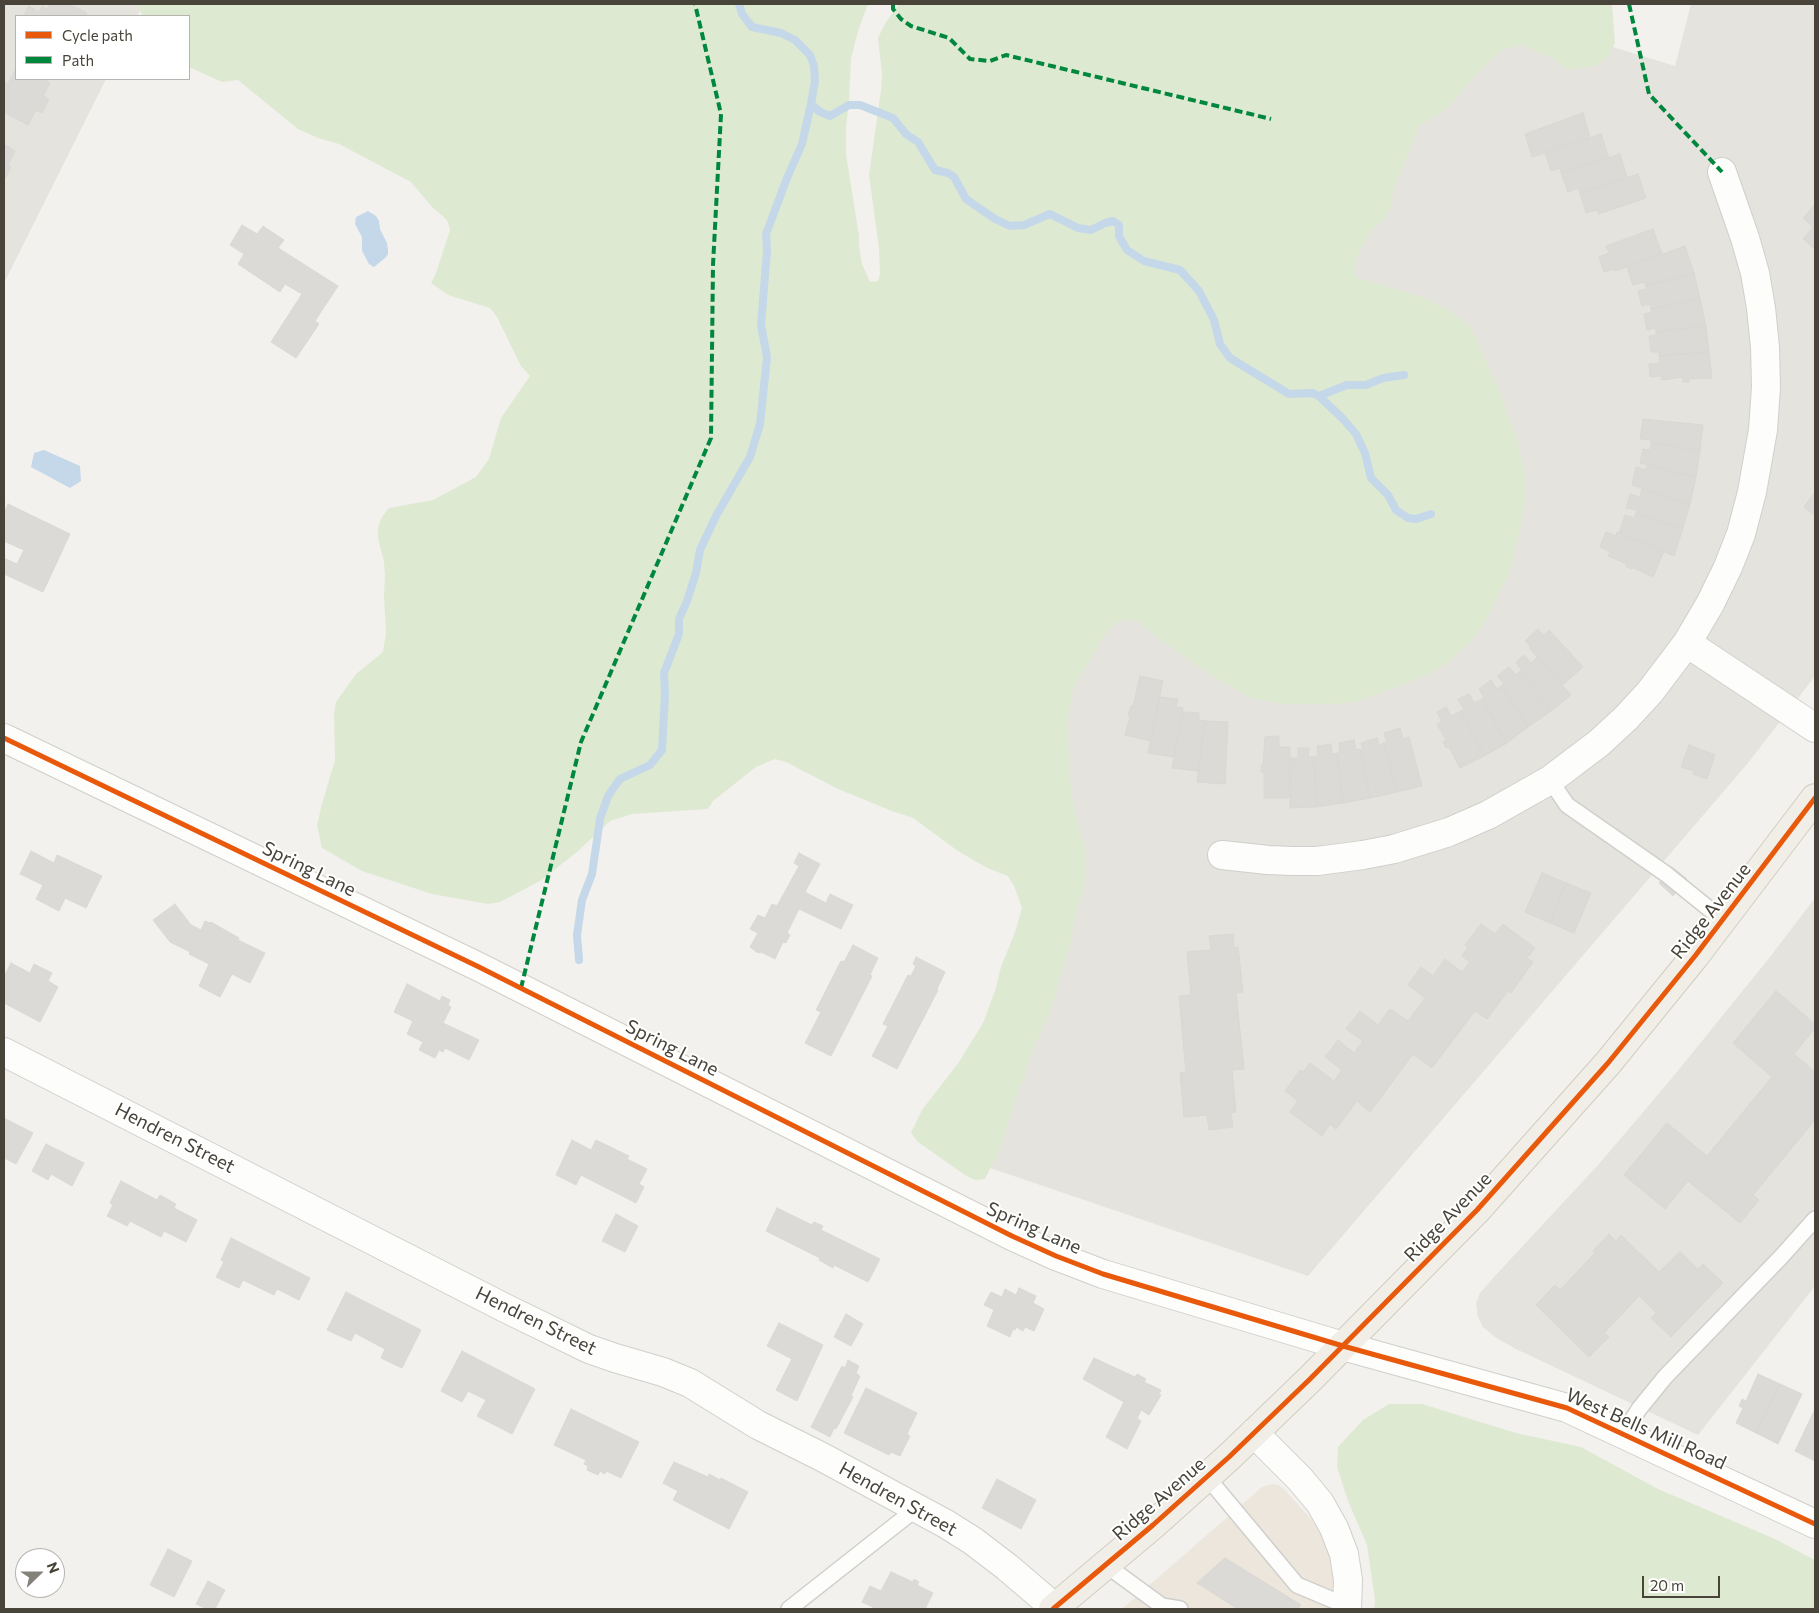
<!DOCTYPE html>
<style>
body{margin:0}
#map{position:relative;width:1819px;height:1613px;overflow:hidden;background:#f2f1ee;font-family:Commissioner,sans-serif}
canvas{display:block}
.frame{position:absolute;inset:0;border:5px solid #48443a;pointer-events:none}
.legend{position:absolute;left:15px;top:15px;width:175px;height:65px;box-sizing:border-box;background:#fff;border:1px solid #b6b4b0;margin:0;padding:6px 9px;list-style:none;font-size:15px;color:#48443a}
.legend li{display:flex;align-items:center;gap:10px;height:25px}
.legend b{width:25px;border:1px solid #b6b4b0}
.north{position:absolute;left:15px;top:1548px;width:50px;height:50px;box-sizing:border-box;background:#fff;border:1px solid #b6b4b0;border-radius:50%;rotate:68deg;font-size:14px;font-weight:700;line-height:20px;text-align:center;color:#48443a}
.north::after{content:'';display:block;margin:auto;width:18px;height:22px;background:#848179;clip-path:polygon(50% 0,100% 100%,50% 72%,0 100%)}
.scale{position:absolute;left:1642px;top:1576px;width:78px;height:22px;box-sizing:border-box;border:2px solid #48443a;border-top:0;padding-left:6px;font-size:15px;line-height:18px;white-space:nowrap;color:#48443a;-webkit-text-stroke:4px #fff;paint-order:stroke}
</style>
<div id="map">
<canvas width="1819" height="1613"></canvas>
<div class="frame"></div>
<ul class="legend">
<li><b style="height:6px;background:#e8590c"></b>Cycle path</li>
<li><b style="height:6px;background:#00873e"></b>Path</li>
</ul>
<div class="north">N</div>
<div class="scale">20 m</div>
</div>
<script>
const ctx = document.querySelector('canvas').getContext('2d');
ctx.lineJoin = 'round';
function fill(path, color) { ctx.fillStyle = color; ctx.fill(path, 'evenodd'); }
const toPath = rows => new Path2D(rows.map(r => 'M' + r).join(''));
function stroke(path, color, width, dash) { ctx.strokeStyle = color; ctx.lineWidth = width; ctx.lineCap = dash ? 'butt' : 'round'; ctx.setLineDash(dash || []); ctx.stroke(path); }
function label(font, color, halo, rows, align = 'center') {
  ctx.font = font + ' Commissioner,sans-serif'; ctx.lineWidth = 4; ctx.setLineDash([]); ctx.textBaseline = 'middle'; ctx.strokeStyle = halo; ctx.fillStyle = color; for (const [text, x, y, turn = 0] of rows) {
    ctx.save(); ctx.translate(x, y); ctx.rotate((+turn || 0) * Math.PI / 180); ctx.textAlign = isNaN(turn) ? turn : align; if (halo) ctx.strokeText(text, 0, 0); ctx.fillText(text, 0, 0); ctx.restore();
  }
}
const residential = toPath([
 [4,4,144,4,137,16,16,16,16,79,106,79,4,283],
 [1691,4,1815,4,1815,676,1748,763,1308,1276,946,1153,1028,1000,1061,692,1485,8,1675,66],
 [1815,898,1815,1286,1698,1435,1516,1349,1495,1337,1483,1327,1478,1317,1476,1303,1480,1293,1493,1278,1599,1164,1672,1078,1770,957]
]);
const commercial = toPath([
 [1272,1484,1278,1485,1283,1488,1312,1520,1326,1543,1331,1556,1334,1582,1331,1609,1122,1609,1262,1487]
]);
const green = toPath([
 [138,4,868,4,859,28,851,58,849,101,846,127,846,154,859,236,859,246,862,264,870,282,878,281,880,274,879,248,869,175,881,90,882,73,878,38,886,22,899,4,1612,4,1615,43,1608,57,1598,65,1569,70,1552,58,1522,45,1502,50,1483,67,1450,105,1441,113,1420,125,1395,186,1389,211,1382,222,1373,229,1359,252,1355,264,1356,277,1427,299,1450,311,1471,328,1499,390,1512,425,1517,438,1526,478,1524,509,1512,564,1508,575,1484,624,1471,641,1448,662,1430,674,1359,701,1337,704,1282,704,1251,698,1212,676,1158,638,1136,620,1126,620,1115,623,1102,639,1073,689,1068,720,1069,769,1072,795,1080,833,1084,842,1086,863,1084,890,1078,905,1069,948,1050,1012,1030,1056,1025,1077,1020,1086,1000,1149,985,1179,975,1180,965,1175,918,1142,911,1133,922,1110,959,1062,983,1023,995,991,1001,967,1015,932,1022,908,1014,886,1008,876,987,868,958,851,913,818,892,811,838,789,786,762,775,759,756,767,713,801,708,809,632,814,610,821,577,852,540,881,500,902,488,904,432,894,362,871,322,848,317,825,322,804,335,760,334,713,336,702,356,674,383,652,386,633,384,597,385,575,384,562,378,538,378,527,382,517,389,508,433,500,476,477,489,459,501,418,530,376,521,366,497,317,490,308,448,295,431,283,436,273,450,230,447,220,432,207,411,182,339,144,318,138,298,129,238,80,222,82,189,67,189,16,142,16],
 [1389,1404,1422,1404,1516,1433,1581,1447,1658,1489,1775,1539,1815,1560,1815,1609,1374,1609,1375,1600,1367,1545,1348,1501,1337,1467,1338,1447,1363,1420]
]);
const water = toPath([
 [368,211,376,216,379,221,380,229,387,243,388,250,388,254,385,258,374,267,369,264,362,251,362,237,355,224,356,217],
 [44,450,80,466,81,481,70,488,31,467,34,453]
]);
const stream = toPath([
 [739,4,742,14,752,27,781,33,795,40,810,55,814,66,815,81,811,104,820,112,830,116,849,105,860,105,893,118,906,134,918,142,935,170,948,173,954,177,966,199,995,219,1010,226,1024,225,1050,214,1078,228,1091,230,1105,223,1113,221,1119,225,1119,236,1127,250,1144,261,1180,270,1199,291,1214,320,1220,344,1230,358,1289,394,1312,393,1319,396,1343,419,1356,434,1365,453,1371,478,1388,495,1396,510,1408,518,1416,519,1431,514],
 [1319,396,1347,385,1366,385,1383,378,1404,375],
 [579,960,577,935,582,900,592,874,600,819,608,796,620,779,650,765,662,750,665,695,664,673,679,634,679,619,687,601,696,573,700,550,716,516,750,457,760,424,767,357,761,325,767,251,766,234,787,178,802,144,811,104]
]);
const building = toPath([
 [50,4,68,4,87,13,86,16,23,16,29,6,39,12,42,6,47,9,50,4],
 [16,68,16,79,43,79,50,83,43,96,49,99,42,113,36,110,28,125,4,112,4,81,8,84,16,68],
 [1583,113,1590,138,1532,157,1525,134,1583,113],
 [1601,134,1609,158,1561,173,1560,168,1551,171,1545,153,1601,134],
 [4,144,15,151,8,165,11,167,5,179,4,178,4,144],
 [1620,154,1627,177,1580,193,1578,188,1568,192,1561,173,1620,154],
 [1638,174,1646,198,1599,214,1597,210,1586,213,1580,193,1638,174],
 [1815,204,1815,249,1803,239,1813,227,1803,218,1815,204],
 [242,225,257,234,263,226,284,240,278,248,338,286,315,321,319,324,296,358,271,342,302,294,285,284,280,292,238,264,244,254,230,245,242,225],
 [1653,229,1662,254,1615,271,1615,269,1604,272,1599,257,1609,253,1606,246,1653,229],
 [1685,246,1694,273,1646,286,1644,282,1633,285,1627,267,1685,246],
 [1694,273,1700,299,1651,309,1650,304,1642,306,1638,291,1646,289,1646,286,1694,273],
 [1700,299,1706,326,1656,332,1655,328,1647,330,1644,314,1652,312,1651,309,1700,299],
 [1706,326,1709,352,1659,356,1659,352,1651,352,1649,336,1656,335,1656,332,1706,326],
 [1709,352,1712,378,1689,379,1689,382,1683,382,1682,377,1662,380,1661,376,1650,377,1649,364,1660,363,1659,356,1709,352],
 [1643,419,1703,425,1700,451,1651,442,1651,440,1640,439,1643,419],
 [1651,442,1700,451,1696,477,1640,463,1643,449,1650,450,1651,442],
 [1647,466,1696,477,1690,504,1632,485,1636,467,1646,470,1647,466],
 [1642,489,1690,504,1683,528,1636,513,1637,510,1626,508,1630,494,1640,497,1642,489],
 [1815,492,1815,516,1804,507,1815,492],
 [8,504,70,534,43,592,4,574,4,558,17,564,24,550,4,541,4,514,8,504],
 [1636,513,1683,528,1674,556,1619,533,1625,515,1634,518,1636,513],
 [1606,532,1616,536,1617,532,1664,551,1653,577,1632,567,1632,569,1626,566,1627,564,1608,556,1610,552,1600,547,1606,532],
 [1538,629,1544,635,1549,630,1583,667,1563,685,1529,648,1531,647,1525,641,1538,629],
 [1524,655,1531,663,1537,657,1571,695,1551,711,1519,672,1522,670,1516,662,1524,655],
 [1509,667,1516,675,1519,672,1551,711,1528,727,1501,686,1504,684,1497,676,1509,667],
 [1140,676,1163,681,1150,741,1125,735,1130,716,1128,715,1131,706,1133,706,1140,676],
 [1491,680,1497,689,1501,686,1528,727,1507,743,1482,699,1484,697,1479,689,1491,680],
 [1469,694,1474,703,1482,699,1507,743,1484,756,1461,711,1464,710,1458,699,1469,694],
 [1160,697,1178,699,1176,707,1183,708,1174,757,1148,753,1160,697],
 [1446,707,1451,716,1461,711,1484,756,1460,768,1449,747,1446,748,1443,742,1446,740,1437,724,1442,722,1437,712,1446,707],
 [1183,712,1199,713,1199,720,1205,721,1198,771,1172,768,1183,712],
 [1205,721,1228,722,1225,784,1197,782,1205,721],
 [1400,728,1403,739,1409,737,1422,786,1397,792,1384,743,1387,743,1384,733,1400,728],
 [1279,736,1279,747,1290,747,1290,798,1264,798,1264,772,1261,772,1261,766,1263,765,1265,737,1279,736],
 [1377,738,1379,745,1384,743,1397,792,1370,798,1360,749,1363,749,1361,743,1377,738],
 [1354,740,1356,750,1360,749,1370,798,1343,803,1337,753,1340,753,1339,743,1354,740],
 [1331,744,1332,754,1337,753,1343,803,1316,807,1314,757,1318,756,1317,746,1331,744],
 [1689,745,1715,755,1707,779,1693,774,1694,771,1681,767,1689,745],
 [1298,748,1309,748,1308,757,1315,757,1316,807,1290,808,1291,758,1298,758,1298,748],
 [31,851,54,863,57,855,102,876,86,908,65,898,59,911,36,899,43,885,20,874,31,851],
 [799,853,820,864,805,892,826,903,830,894,853,905,841,929,799,909,787,933,790,935,786,943,783,942,775,959,761,952,758,953,750,947,758,933,750,929,758,915,765,918,772,904,777,906,799,866,794,863,799,853],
 [1672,867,1687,879,1673,896,1659,883,1672,867],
 [1542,873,1566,883,1550,923,1525,912,1542,873],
 [1566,883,1591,893,1574,933,1550,923,1566,883],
 [175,904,191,925,201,930,205,921,210,923,211,922,239,938,238,940,265,953,250,983,232,974,220,997,199,986,209,964,189,954,190,952,170,942,153,920,175,904],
 [1481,924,1495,934,1503,924,1535,948,1527,958,1533,962,1511,993,1508,991,1487,1019,1475,1011,1432,1068,1413,1054,1370,1112,1357,1101,1336,1129,1330,1124,1322,1136,1290,1112,1298,1101,1285,1091,1300,1070,1303,1072,1310,1063,1334,1081,1342,1070,1325,1057,1338,1040,1354,1053,1358,1048,1363,1041,1346,1029,1360,1011,1378,1025,1390,1009,1408,1021,1425,998,1408,985,1421,967,1433,976,1445,959,1462,972,1470,962,1462,956,1468,947,1465,945,1481,924],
 [1233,934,1234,948,1238,947,1243,992,1236,993,1244,1069,1232,1070,1236,1112,1231,1113,1233,1127,1209,1130,1207,1115,1184,1117,1180,1073,1186,1072,1179,996,1191,995,1187,952,1211,950,1209,936,1233,934],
 [853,945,878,958,870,975,872,976,831,1056,805,1043,821,1012,816,1010,841,961,844,962,853,945],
 [916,957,945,972,937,989,938,990,897,1069,872,1056,888,1026,883,1024,908,975,911,976,916,966,913,964,916,957],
 [11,963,30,973,34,964,52,973,48,981,58,987,40,1022,4,1003,4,977,11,963],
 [407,984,440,1001,442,996,450,1000,448,1005,451,1007,443,1023,479,1040,469,1060,445,1048,443,1052,439,1050,435,1058,419,1050,423,1042,407,1034,413,1021,394,1012,407,984],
 [1776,991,1815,1024,1815,1028,1794,1054,1815,1072,1815,1120,1753,1195,1759,1200,1740,1223,1688,1181,1665,1209,1624,1175,1667,1123,1707,1156,1772,1077,1733,1043,1776,991],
 [4,1118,33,1133,16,1164,4,1158,4,1118],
 [572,1140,591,1150,596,1140,629,1156,627,1159,647,1169,639,1184,644,1187,636,1203,581,1175,576,1185,556,1175,572,1140],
 [46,1144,84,1163,72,1186,51,1174,48,1180,32,1171,46,1144],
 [121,1181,157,1200,160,1195,176,1204,174,1208,197,1220,186,1242,164,1231,161,1237,130,1221,127,1226,107,1216,113,1205,110,1203,121,1181],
 [777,1208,812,1225,814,1222,823,1226,821,1230,880,1259,868,1282,834,1265,833,1268,819,1260,820,1258,766,1231,777,1208],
 [616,1214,638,1226,625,1252,602,1241,616,1214],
 [1609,1234,1616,1241,1621,1235,1659,1272,1680,1251,1698,1269,1703,1264,1723,1283,1671,1337,1651,1318,1656,1313,1639,1296,1604,1333,1609,1337,1589,1357,1536,1305,1555,1285,1560,1290,1595,1253,1593,1251,1609,1234],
 [231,1238,310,1278,299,1300,277,1289,274,1295,243,1280,239,1288,216,1277,224,1262,221,1260,231,1238],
 [1019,1288,1036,1296,1033,1303,1044,1309,1034,1331,1025,1327,1023,1331,1016,1327,1015,1330,1013,1329,1010,1337,987,1326,994,1310,984,1305,991,1292,1002,1297,1005,1289,1016,1295,1019,1288],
 [346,1292,421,1330,402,1368,381,1358,385,1349,355,1333,351,1341,327,1330,346,1292],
 [846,1314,863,1324,851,1346,834,1337,846,1314],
 [779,1323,823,1345,797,1401,776,1390,792,1359,767,1346,779,1323],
 [462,1351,535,1389,512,1434,477,1416,486,1400,468,1391,462,1402,441,1391,462,1351],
 [1094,1358,1135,1377,1137,1374,1146,1379,1144,1382,1161,1390,1159,1394,1161,1395,1149,1415,1141,1410,1137,1419,1141,1421,1127,1449,1106,1437,1124,1402,1083,1379,1094,1358],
 [848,1360,859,1366,856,1373,860,1376,851,1396,853,1397,836,1429,834,1428,830,1437,811,1427,842,1366,845,1368,848,1360],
 [1758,1374,1780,1384,1756,1433,1736,1423,1743,1408,1739,1406,1742,1399,1746,1401,1758,1374],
 [1780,1384,1802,1394,1778,1444,1756,1433,1780,1384],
 [866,1388,917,1413,907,1434,910,1436,900,1456,891,1452,889,1455,844,1433,866,1388],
 [571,1409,639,1442,621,1478,606,1471,605,1474,600,1471,598,1475,587,1470,588,1466,584,1464,586,1460,554,1445,571,1409],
 [1815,1409,1815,1461,1795,1451,1815,1409],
 [674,1462,708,1477,709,1474,720,1480,721,1478,748,1492,729,1529,673,1500,678,1491,663,1483,674,1462],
 [997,1479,1036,1500,1021,1529,982,1508,997,1479],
 [168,1549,192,1561,174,1597,150,1585,168,1549],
 [1225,1558,1301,1605,1297,1609,1238,1609,1197,1583,1225,1558],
 [891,1572,913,1582,914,1579,919,1582,917,1585,933,1593,925,1609,872,1609,873,1607,862,1602,870,1586,881,1591,891,1572],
 [208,1581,225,1590,215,1609,207,1609,196,1604,208,1581]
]);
const service = toPath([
 [1550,780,1567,805,1666,874,1723,920],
 [1624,1433,1639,1409,1665,1377,1781,1257,1815,1219],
 [1207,1477,1297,1585,1347,1606],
 [1106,1565,1162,1606,1180,1609],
 [789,1609,917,1508]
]);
const minor = toPath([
 [1687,643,1815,728],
 [4,738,479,967,1012,1236,1056,1256,1103,1274,1343,1346],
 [1222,855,1268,860,1293,861,1317,861,1363,855,1394,849,1449,832,1488,815,1550,780,1599,743,1626,718,1650,692,1687,643,1710,604,1728,567,1741,534,1752,492,1763,430,1766,387,1765,347,1761,308,1755,273,1745,238,1722,172],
 [4,1052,505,1308,589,1349,615,1358,663,1372,690,1383,758,1425,822,1457,946,1524,973,1541,1007,1567,1055,1608],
 [1254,1433,1300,1479,1320,1503,1334,1528,1344,1554,1348,1580,1347,1609]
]);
const tertiary = toPath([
 [1343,1346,1567,1408,1815,1524]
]);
const primary = toPath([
 [1053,1609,1153,1525,1229,1457,1310,1379,1477,1210,1608,1063,1695,956,1815,798]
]);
const quiet = toPath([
 [893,4,893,9,901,19,911,26,949,38,970,59,990,61,1006,55,1271,119],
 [1629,4,1649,94,1722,172],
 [521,988,581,742,711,438,713,265,721,114,695,4]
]);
const cycleway = toPath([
 [4,738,479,967,1012,1236,1056,1256,1103,1274,1343,1346,1567,1408,1815,1524],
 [1053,1609,1153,1525,1229,1457,1310,1379,1477,1210,1608,1063,1695,956,1815,798]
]);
const streetNames = [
 ["Spring Lane",309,869,26],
 ["Ridge Avenue",1711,911,-52],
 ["Spring Lane",672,1048,27],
 ["Hendren Street",175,1138,27],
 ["Ridge Avenue",1448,1217,-46],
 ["Spring Lane",1034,1228,24],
 ["Hendren Street",536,1321,26],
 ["West Bells Mill Road",1646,1429,24],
 ["Hendren Street",898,1499,29],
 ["Ridge Avenue",1159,1499,-41]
];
fill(residential, '#e5e3dd');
fill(commercial, '#ece6dc');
fill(green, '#dee9d1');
fill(water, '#c4d8ea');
stroke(stream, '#c4d8ea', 8);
fill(building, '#dbdad7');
stroke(building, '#dad8d4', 1);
stroke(service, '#d0cfcb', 18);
stroke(minor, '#d0cfcb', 30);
stroke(tertiary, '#d0cfcb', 30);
stroke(primary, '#d2cdbe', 30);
stroke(service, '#fdfdfc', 15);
stroke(minor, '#fdfdfc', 28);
stroke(tertiary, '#fdfdfc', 28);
stroke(primary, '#f0eee6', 28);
stroke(quiet, '#00873e', 4, [8, 4]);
stroke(cycleway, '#e8590c', 5);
label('19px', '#48443a', '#fff', streetNames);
</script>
